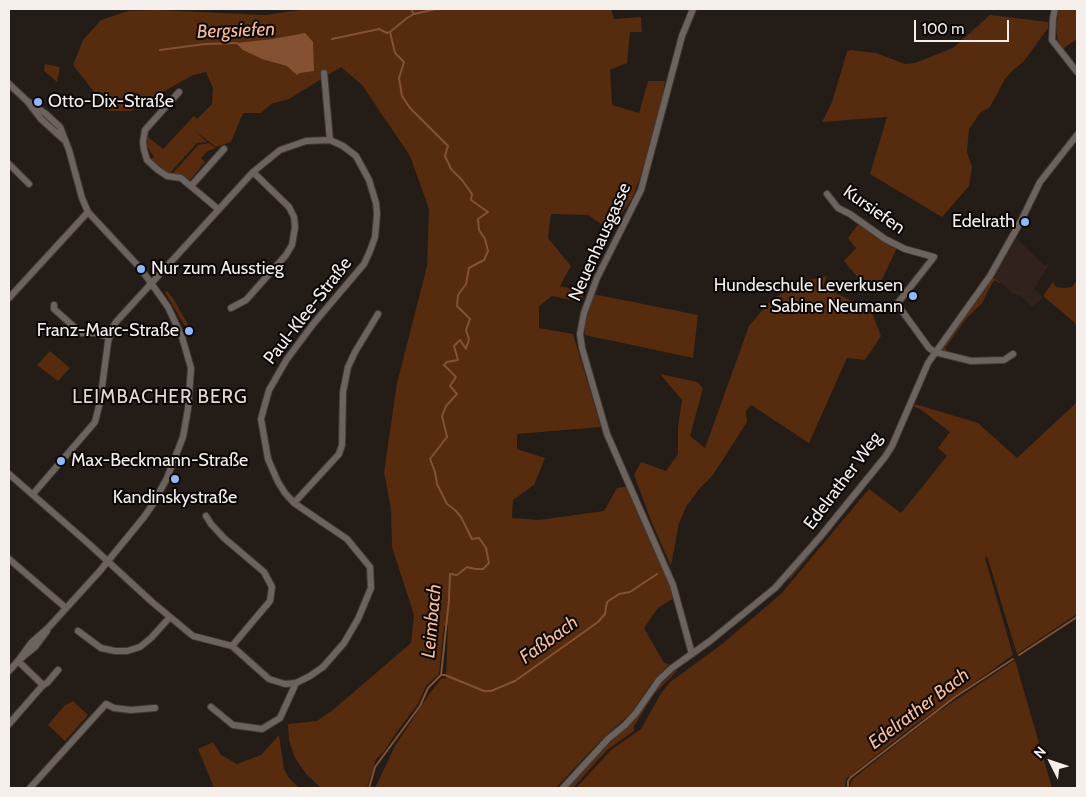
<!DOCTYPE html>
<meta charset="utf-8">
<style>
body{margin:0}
#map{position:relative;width:1086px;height:797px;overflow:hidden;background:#241c17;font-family:Cabin,sans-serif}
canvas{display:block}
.frame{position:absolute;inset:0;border:10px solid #f5efec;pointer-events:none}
.north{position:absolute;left:1026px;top:737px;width:50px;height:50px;-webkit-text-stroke:4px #0a0706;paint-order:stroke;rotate:311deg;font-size:14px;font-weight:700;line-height:20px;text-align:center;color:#f5efec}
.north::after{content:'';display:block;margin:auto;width:18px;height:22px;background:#f5efec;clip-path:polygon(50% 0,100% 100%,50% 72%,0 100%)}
.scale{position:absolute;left:914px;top:20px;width:95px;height:22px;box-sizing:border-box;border:2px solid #f5efec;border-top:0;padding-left:6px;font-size:15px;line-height:18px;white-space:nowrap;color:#f5efec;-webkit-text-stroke:4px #0a0706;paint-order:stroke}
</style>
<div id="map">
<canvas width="1086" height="797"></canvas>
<div class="frame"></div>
<div class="north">N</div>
<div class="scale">100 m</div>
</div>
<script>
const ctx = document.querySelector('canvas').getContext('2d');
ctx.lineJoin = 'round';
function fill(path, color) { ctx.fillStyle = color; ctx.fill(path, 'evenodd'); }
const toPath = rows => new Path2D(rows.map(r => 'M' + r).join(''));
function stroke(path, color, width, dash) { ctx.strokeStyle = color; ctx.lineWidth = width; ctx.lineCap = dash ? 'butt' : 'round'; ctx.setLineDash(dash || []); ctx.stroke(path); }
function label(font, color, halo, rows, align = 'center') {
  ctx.font = font + ' Cabin,sans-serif'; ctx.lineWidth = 4; ctx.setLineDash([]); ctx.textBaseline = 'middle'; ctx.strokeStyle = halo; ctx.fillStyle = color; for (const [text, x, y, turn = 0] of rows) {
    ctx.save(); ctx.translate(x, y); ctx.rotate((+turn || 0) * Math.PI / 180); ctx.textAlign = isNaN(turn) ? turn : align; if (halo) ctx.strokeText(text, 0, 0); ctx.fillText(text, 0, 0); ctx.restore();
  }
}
const built = toPath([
 [1015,237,1045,266,1047,264,1049,265,1034,289,1043,297,1032,307,1021,296,1013,294,993,276]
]);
const green = toPath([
 [308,9,611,9,614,19,641,17,642,32,630,32,627,63,610,70,612,105,639,113,648,81,665,81,658,120,641,175,632,199,610,230,588,215,551,214,548,238,571,266,560,286,585,292,580,302,552,296,539,306,539,328,573,334,601,427,517,434,517,449,545,458,534,485,513,500,512,518,539,520,604,511,617,488,629,486,662,569,670,585,674,598,658,608,644,628,664,663,669,664,650,685,632,712,600,741,556,788,375,788,395,746,430,693,441,679,446,678,448,625,444,626,439,674,426,686,418,704,396,733,383,753,376,759,367,788,321,788,306,774,295,758,289,740,288,724,317,721,334,709,411,643,414,615,392,547,391,509,384,472,397,383,427,266,429,209,410,156,362,85,341,67,289,99,271,104,261,113,243,113,231,142,216,147,195,131,207,142,197,143,170,173,162,170,150,159,154,157,147,146,148,137,163,149,194,116,197,119,212,104,213,88,206,72,193,75,154,97,144,97,132,111,109,111,73,65,83,40,101,20,128,11,156,10,265,15],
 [1059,9,1077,9,1077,39,1062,49,1058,41,1056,27],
 [990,15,1048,22,1048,28,1024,61,1012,71,1005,79,990,107,980,113,969,129,967,152,972,167,969,186,942,217,870,174,887,117,822,122,832,102,847,52,850,50,876,53,905,64,915,63,953,48],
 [45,64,60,67,57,82,44,71],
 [209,143,216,148,208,151,201,158,205,162,190,180,182,175,172,174,198,145],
 [859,223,897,248,876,292,865,286,844,261,856,248,848,238],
 [827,276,823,287,871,310,881,336,865,360,847,358,809,443,751,405,746,411,747,422,713,475,699,489,686,507,679,523,671,566,652,523,634,475,641,462,666,471,678,454,678,427,682,400,660,374,697,382,703,388,690,436,705,448,749,326,771,300,803,281],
 [993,277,1000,282,999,283,995,280,993,282,982,303,966,319,945,348,948,352,947,354,942,351,941,349],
 [1077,280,1077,328,1074,322,1043,296,1053,282,1056,287,1066,288,1072,287],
 [167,291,173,298,190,328,187,329,180,318,165,292],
 [593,294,698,315,693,358,585,335,584,324],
 [50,351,70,368,58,381,37,365],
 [1077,399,1077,614,1017,654,987,556,985,558,1013,655,912,727,846,779,845,788,576,788,611,750,641,729,660,695,669,683,722,644,781,594,869,489,901,513,947,456,938,448,950,432,920,409,914,407,915,404,978,423,1017,458,1075,404],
 [830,527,832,529,790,579,788,578],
 [1015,660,1052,788,850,788,851,782,854,778,935,714],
 [676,670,677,671,654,694,633,728,635,730,607,750,573,788,567,788,606,746,637,717,658,687],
 [73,701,88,715,65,741,48,725,64,706],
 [279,735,284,769,289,778,299,788,214,788,198,749,213,742,221,755,237,764,261,755]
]);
const water = toPath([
 [305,33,313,42,314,71,300,73,297,75,287,66,262,59,243,50,236,43,273,39]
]);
const stream = toPath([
 [411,9,414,14],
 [332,39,379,29,387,33,390,32],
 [160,50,205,44,237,43],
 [1019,655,1077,617],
 [441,675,445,675,484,691,491,691,515,681,598,622,605,614,607,602,619,594,630,592,657,574],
 [369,788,375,767,420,706,428,688,441,675,449,600,450,574,457,575,467,567,475,569,483,569,489,563,486,548,479,538,472,539,461,517,455,510,447,504,437,484,435,472,430,459,447,437,442,416,446,406,457,394,450,386,456,377,444,365,447,362,458,360,454,346,460,340,466,349,469,339,466,330,470,319,457,306,458,295,466,284,469,268,484,260,488,251,485,239,479,230,478,219,488,212,471,200,472,194,462,180,451,169,445,156,448,146,410,108,402,96,399,78,404,62,395,53,390,32,407,18,414,14,436,9],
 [848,788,848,781,851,777,955,697,1013,659]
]);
const minor = toPath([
 [1055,9,1053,18,1052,40,1077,72],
 [324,73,330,140],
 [9,84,26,100,46,114,60,127,69,150,82,198,88,212,141,269,168,307,182,337,191,368,188,409,183,437,167,478,153,504,144,517,99,572,49,627,31,643,18,661],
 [179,92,145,130,143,142,144,150,147,160,158,170,167,176,181,178,218,209],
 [27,101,41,119,63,139],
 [9,164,29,184],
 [191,186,224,149],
 [827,194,838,208,850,214,885,239,905,249,934,257,897,304,929,348,935,352,971,361,1004,360,1013,354],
 [9,298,88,212],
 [54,305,54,309,81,333,95,333,109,337],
 [231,308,246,300,286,255,292,245,295,227,294,217,289,207,253,172],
 [9,474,89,544,152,602,193,636,232,646,269,679,285,684,296,683,310,676,323,667,344,643,358,619,371,588,370,567,347,539,294,503,285,493,278,482,268,459,261,419,269,390,287,359,314,323,364,264,370,251,375,237,377,214,376,203,369,180,356,156,343,146,330,140,306,141,280,150,253,172,116,322,112,329,108,342,100,402,95,422,33,494],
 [294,503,339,454,342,445,343,392,348,367,355,352,378,314],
 [206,516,211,524,224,538,264,572,272,587,270,601,232,646],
 [9,559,66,608],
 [78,631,101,648,115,651,127,651,140,647,151,638,170,617],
 [692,654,673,585,607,434,582,348,580,334,584,313,597,278,641,190,682,36,693,9],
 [9,671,18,661,35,647,47,631],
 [43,685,47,683,58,670],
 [211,707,233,725,262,729,280,718,296,683],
 [9,724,43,685,18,661],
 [30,788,106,704,114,708,131,710,155,708],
 [563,788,608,739,625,725,636,713,659,680,672,668,710,641,775,588,820,537,885,457,892,446,928,363,990,276,1021,221,1040,182,1077,135]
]);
const markers = [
 [38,102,5,"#90b8fd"],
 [1025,222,5,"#90b8fd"],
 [141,269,5,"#90b8fd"],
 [913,296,5,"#90b8fd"],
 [189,331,5,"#90b8fd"],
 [61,461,5,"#90b8fd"],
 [175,479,5,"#90b8fd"]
];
const poiNames = [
 ["Otto-Dix-Straße",48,102],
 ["Edelrath",1015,222,"right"],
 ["Nur zum Ausstieg",151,269],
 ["Hundeschule Leverkusen",903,286,"right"],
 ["- Sabine Neumann",903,307,"right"],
 ["Franz-Marc-Straße",179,331,"right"],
 ["Max-Beckmann-Straße",71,461],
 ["Kandinskystraße",175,498,"center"]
];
const streetNames = [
 ["Kursiefen",874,210,35],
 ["Neuenhausgasse",600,242,-66],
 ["Paul-Klee-Straße",308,311,-52],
 ["Edelrather Weg",843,481,-53]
];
const waterNames = [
 ["Bergsiefen",236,31,-2],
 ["Leimbach",432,621,-85],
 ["Faßbach",549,640,-36],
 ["Edelrather Bach",919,709,-37]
];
const neighbourhoodNames = [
 ["LEIMBACHER BERG",160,397]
];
fill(built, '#31231c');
fill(green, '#562b0e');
fill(water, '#845233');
stroke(stream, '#845233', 2);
stroke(minor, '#403937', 8);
stroke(minor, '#6d635e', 6);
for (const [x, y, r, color] of markers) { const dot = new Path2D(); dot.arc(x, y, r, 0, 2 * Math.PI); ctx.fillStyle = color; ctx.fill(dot); stroke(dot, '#0a0706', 2); }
label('18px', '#f5efec', '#0a0706', poiNames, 'left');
label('18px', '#f5efec', '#0a0706', streetNames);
label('italic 19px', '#fabb96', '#0a0706', waterNames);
ctx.letterSpacing = '1px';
label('19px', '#e3d7d1', '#0a0706', neighbourhoodNames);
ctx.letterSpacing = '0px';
</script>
